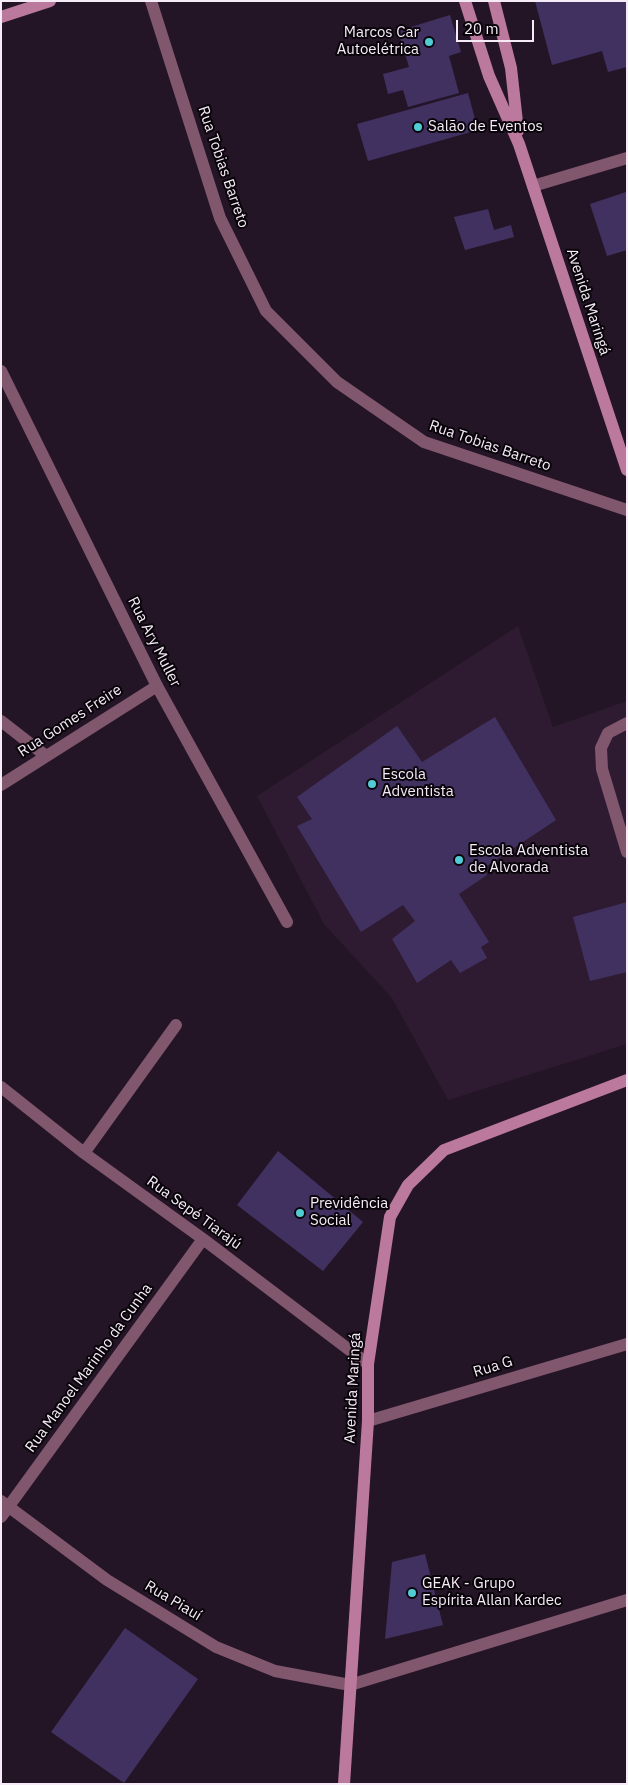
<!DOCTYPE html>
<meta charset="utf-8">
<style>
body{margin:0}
#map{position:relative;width:628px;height:1785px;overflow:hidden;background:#241526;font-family:"IBM Plex Sans",sans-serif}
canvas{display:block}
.frame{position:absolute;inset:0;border:2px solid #f6ecf8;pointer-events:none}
.scale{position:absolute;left:456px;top:20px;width:78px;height:22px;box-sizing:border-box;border:2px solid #f6ecf8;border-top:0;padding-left:6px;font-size:15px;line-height:18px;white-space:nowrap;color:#f6ecf8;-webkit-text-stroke:4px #09040a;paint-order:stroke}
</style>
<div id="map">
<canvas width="628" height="1785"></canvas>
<div class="frame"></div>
<div class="scale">20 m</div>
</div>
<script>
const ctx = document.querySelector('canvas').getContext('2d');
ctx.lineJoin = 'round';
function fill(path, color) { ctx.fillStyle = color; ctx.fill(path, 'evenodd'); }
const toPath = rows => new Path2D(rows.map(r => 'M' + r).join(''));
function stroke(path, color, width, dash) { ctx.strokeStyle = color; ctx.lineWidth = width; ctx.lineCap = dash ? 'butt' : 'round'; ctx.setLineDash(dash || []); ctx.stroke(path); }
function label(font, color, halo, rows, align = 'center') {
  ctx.font = font + ' "IBM Plex Sans",sans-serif'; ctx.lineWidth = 4; ctx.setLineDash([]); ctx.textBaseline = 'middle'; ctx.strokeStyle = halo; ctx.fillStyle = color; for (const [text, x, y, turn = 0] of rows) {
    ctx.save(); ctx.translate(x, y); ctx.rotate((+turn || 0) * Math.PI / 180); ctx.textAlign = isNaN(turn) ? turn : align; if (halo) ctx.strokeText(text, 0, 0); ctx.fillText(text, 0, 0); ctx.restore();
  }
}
const built = toPath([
 [518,626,553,727,627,701,627,1044,448,1100,392,998,324,924,257,796]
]);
const building = toPath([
 [535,1,627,1,627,67,608,72,602,51,552,65],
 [450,15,461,52,449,56,459,93,408,107,403,90,388,94,383,74,409,67,398,31],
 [468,93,478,130,368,161,357,124],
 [626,192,627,250,607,256,590,204],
 [488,209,494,230,511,225,514,237,465,250,454,217],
 [495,717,556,820,484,868,487,875,459,894,489,942,481,947,487,958,460,973,451,960,417,983,392,939,415,921,403,905,361,932,297,826,312,819,297,797,397,726,422,762],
 [627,902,627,972,590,981,573,917],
 [278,1151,363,1222,323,1271,237,1205],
 [425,1554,443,1625,385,1639,392,1562],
 [125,1628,198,1679,124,1783,51,1732]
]);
const lane = toPath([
 [627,723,608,733,601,748,602,769,627,852]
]);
const street = toPath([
 [151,1,220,218,266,311,337,382,424,442,627,510],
 [533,186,627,158],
 [1,371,157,686,287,922],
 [1,721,46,756],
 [1,785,157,686],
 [1,1087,84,1153,203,1239,368,1364],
 [84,1153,176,1025],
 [368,1421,627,1344],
 [1,1501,107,1580,216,1647,275,1671,350,1685,627,1600],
 [1,1517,203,1239]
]);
const secondary = toPath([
 [465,1,489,76,519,144,627,470],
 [494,1,511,68,518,131],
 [1,17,50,1],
 [344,1784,368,1421,368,1364,390,1217,408,1185,444,1150,627,1080]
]);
const markers = [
 [429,42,5,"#51ccd4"],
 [418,127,5,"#51ccd4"],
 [372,784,5,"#51ccd4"],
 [459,860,5,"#51ccd4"],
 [300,1213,5,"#51ccd4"],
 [412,1593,5,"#51ccd4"]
];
const poiNames = [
 ["Marcos Car",419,33,"right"],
 ["Autoelétrica",419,50,"right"],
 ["Salão de Eventos",428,127],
 ["Escola",382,775],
 ["Adventista",382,792],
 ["Escola Adventista",469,851],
 ["de Alvorada",469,868],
 ["Previdência",310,1204],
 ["Social",310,1221],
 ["GEAK - Grupo",422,1584],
 ["Espírita Allan Kardec",422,1601]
];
const streetNames = [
 ["Rua Tobias Barreto",223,167,71],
 ["Avenida Maringá",588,302,72],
 ["Rua Tobias Barreto",490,446,19],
 ["Rua Ary Muller",154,642,63],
 ["Rua Gomes Freire",70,721,-33],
 ["Rua Sepé Tiarajú",194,1213,36],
 ["Rua G",493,1367,-17],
 ["Rua Manoel Marinho da Cunha",89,1368,-54],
 ["Avenida Maringá",353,1388,-87],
 ["Rua Piauí",173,1601,31]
];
fill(built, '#2e1b31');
fill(building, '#413161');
stroke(lane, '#81576e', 12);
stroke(street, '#81576e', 12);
stroke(secondary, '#bc799e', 12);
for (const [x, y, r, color] of markers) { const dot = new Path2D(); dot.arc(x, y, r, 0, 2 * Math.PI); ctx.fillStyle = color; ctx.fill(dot); stroke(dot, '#09040a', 2); }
label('15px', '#f6ecf8', '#09040a', poiNames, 'left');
label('15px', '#f6ecf8', '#09040a', streetNames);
</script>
